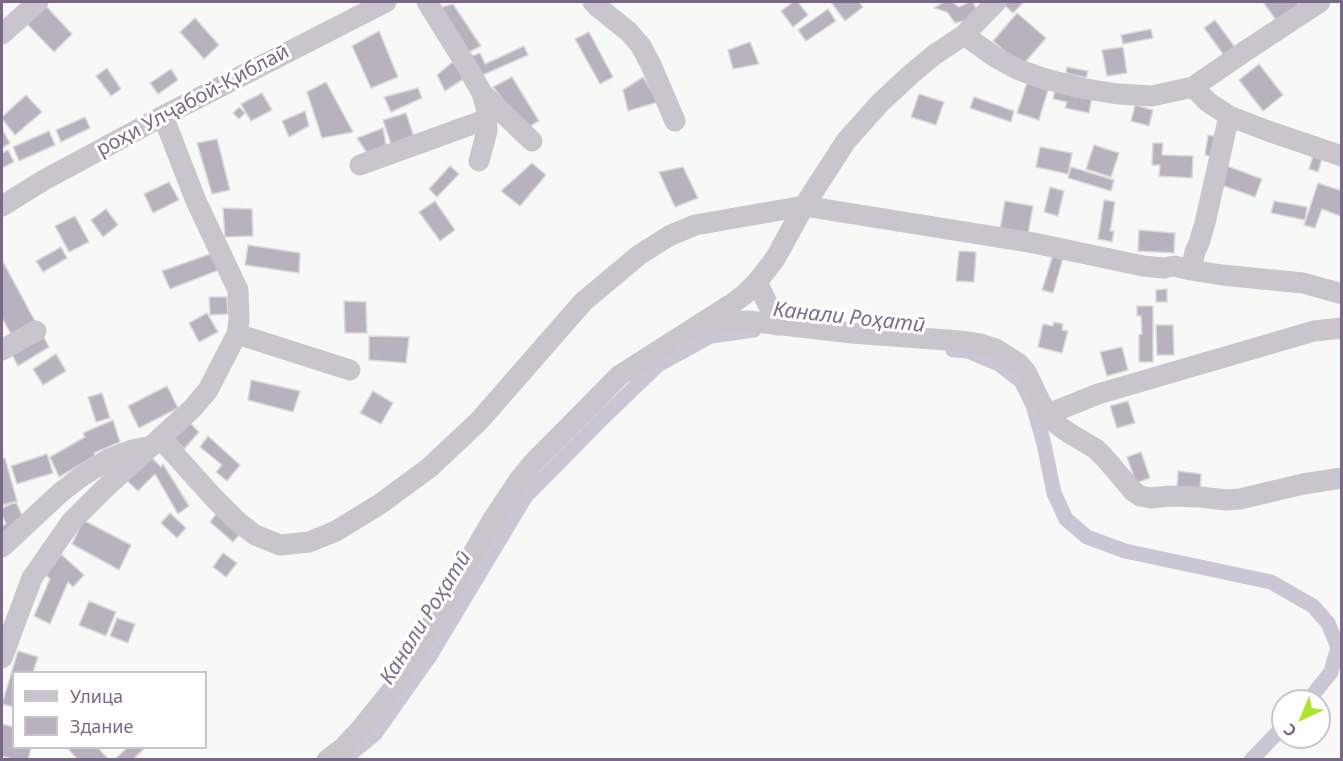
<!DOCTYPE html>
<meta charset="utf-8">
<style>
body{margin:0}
#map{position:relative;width:1343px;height:761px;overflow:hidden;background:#f7f9f7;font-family:"Noto Sans",sans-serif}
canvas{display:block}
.frame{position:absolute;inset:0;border:3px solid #796888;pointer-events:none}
.legend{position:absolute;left:12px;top:671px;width:195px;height:78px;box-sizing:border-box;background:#fff;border:2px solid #c9c3cf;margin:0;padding:8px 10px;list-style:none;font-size:18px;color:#796888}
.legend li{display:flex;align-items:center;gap:12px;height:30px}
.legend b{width:30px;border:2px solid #c9c3cf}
.north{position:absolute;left:1271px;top:689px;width:60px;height:60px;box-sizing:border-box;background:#fff;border:2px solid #c9c3cf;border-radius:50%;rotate:224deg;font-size:16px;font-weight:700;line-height:24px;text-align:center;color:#796888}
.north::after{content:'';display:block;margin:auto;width:21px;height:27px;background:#ace52c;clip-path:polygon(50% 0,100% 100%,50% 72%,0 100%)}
</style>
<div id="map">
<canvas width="1343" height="761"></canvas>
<div class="frame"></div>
<ul class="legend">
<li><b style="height:8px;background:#c9c5cc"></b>Улица</li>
<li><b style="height:16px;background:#b8b2bf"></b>Здание</li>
</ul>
<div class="north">С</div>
</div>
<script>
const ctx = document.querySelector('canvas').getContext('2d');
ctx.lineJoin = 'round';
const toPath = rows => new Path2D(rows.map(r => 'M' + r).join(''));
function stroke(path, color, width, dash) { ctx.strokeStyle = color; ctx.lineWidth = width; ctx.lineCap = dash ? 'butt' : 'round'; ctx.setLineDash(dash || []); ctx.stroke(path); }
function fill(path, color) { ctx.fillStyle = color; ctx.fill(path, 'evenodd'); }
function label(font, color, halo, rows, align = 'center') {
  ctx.font = font + ' "Noto Sans",sans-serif'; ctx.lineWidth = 6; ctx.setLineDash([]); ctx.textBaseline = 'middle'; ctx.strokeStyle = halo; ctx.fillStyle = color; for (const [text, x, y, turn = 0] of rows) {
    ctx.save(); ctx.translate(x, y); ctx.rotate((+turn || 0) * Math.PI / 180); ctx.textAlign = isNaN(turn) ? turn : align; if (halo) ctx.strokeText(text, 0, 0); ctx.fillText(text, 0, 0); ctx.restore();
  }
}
const canal = toPath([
 [953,350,968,351,999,364,1021,381,1033,405,1044,444,1054,493,1066,519,1087,537,1125,551,1271,582,1313,606,1328,623,1338,647,1331,672,1308,701],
 [343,760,375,734,430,656,526,496,606,415,658,365,711,336,754,330],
 [1251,760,1283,727]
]);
const building = toPath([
 [793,2,798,2,808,15,793,27,781,11,793,2],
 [831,2,859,2,863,7,845,21,831,2],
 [944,2,952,2,959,7,969,2,973,2,977,11,964,21,955,23,947,12,934,8,944,2],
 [1007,2,1024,2,1013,13,1004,5,1007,2],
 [1263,2,1297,2,1299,5,1276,20,1263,2],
 [453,4,481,46,461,56,432,10,453,4],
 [45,5,72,34,54,52,27,24,45,5],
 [828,9,836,21,806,41,798,30,828,9],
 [1017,13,1046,38,1022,66,993,41,1017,13],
 [195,18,219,45,204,59,180,32,195,18],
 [1215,20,1237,50,1226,58,1204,28,1215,20],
 [1151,29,1153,38,1123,44,1121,35,1151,29],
 [379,31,398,77,371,88,352,46,379,31],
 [589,32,613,77,600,84,575,39,589,32],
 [750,42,759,64,733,69,728,50,750,42],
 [524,46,528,55,476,78,467,58,480,53,485,64,524,46],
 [1123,47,1127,73,1107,76,1102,50,1123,47],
 [455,60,465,78,445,91,437,75,455,60],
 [1259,64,1283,95,1263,111,1239,80,1259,64],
 [1067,67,1088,71,1086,78,1066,73,1067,67],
 [107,68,121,89,111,96,96,76,107,68],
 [171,69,178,80,158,94,150,83,171,69],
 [512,77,539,121,525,129,493,87,512,77],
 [643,77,658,102,628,111,623,90,643,77],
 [326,82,353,132,322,138,307,92,326,82],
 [1027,83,1048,90,1039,120,1017,113,1027,83],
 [418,88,422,98,391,112,384,97,418,88],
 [1055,89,1092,97,1089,113,1065,108,1067,102,1053,99,1055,89],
 [262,93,272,110,251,121,241,104,262,93],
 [919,94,944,102,936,125,911,117,919,94],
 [26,95,42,112,15,135,2,119,2,117,26,95],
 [974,97,1014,111,1011,122,970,108,974,97],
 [1135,105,1153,110,1149,126,1131,121,1135,105],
 [239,107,245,113,239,119,233,113,239,107],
 [305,111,309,126,289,137,282,121,305,111],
 [406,113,414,137,391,144,383,120,406,113],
 [85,117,90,128,61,142,56,130,85,117],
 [383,128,386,145,367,153,357,138,383,128],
 [2,129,10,143,2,148,2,129],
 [49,131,55,145,19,161,13,147,49,131],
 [1208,135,1219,137,1216,157,1205,155,1208,135],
 [217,139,230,190,212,194,197,143,217,139],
 [1153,143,1163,143,1162,155,1193,156,1192,178,1159,176,1160,165,1152,165,1153,143],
 [1094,145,1119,153,1111,177,1086,169,1094,145],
 [1040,147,1072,153,1068,174,1036,167,1040,147],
 [8,150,14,162,2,168,2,153,8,150],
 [1314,152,1323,155,1318,172,1309,169,1314,152],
 [532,163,546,175,520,206,501,191,532,163],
 [450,166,459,174,437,197,429,189,450,166],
 [1227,166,1262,179,1255,197,1221,185,1227,166],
 [683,167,698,198,675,207,659,172,683,167],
 [1071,167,1114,180,1111,191,1068,178,1071,167],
 [169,182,179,200,153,213,144,194,169,182],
 [1318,183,1342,191,1342,212,1340,216,1322,209,1315,228,1304,225,1318,183],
 [1050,187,1064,191,1058,216,1044,212,1050,187],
 [1104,200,1115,202,1110,231,1114,231,1112,242,1098,239,1104,200],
 [435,201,455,230,440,241,419,212,435,201],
 [1005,201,1033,206,1028,234,1000,229,1005,201],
 [1274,201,1307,207,1305,220,1271,213,1274,201],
 [223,208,252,209,253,236,225,237,223,208],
 [106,209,118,225,103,237,91,220,106,209],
 [75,216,89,242,69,252,55,226,75,216],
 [1139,230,1175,233,1174,253,1138,251,1139,230],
 [248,245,300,253,299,273,245,265,248,245],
 [61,247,67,258,43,272,36,261,61,247],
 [959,251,976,252,974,282,956,281,959,251],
 [210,254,219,270,170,289,162,271,210,254],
 [1053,255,1063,258,1053,293,1042,290,1053,255],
 [2,260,36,323,12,336,2,318,2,260],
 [1167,289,1167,302,1156,302,1156,290,1167,289],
 [209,297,227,297,228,314,210,315,209,297],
 [344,301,366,302,367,333,345,333,344,301],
 [1137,306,1153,306,1153,362,1139,362,1139,335,1142,334,1141,316,1137,316,1137,306],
 [207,313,218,332,199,342,189,323,207,313],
 [1054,322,1063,324,1062,330,1068,331,1062,353,1038,347,1043,324,1053,326,1054,322],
 [1156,325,1173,325,1174,355,1157,355,1156,325],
 [41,332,49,347,18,366,9,349,41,332],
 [369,336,409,337,406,363,369,360,369,336],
 [1122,347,1128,370,1107,376,1100,352,1122,347],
 [56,354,66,371,43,385,33,369,56,354],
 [251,380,300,391,293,412,248,400,251,380],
 [167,386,178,408,139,428,128,406,167,386],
 [373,391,393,403,381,424,360,413,373,391],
 [102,393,110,418,96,422,88,397,102,393],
 [1128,401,1135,423,1117,428,1110,406,1128,401],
 [113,420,120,442,94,453,95,456,59,477,50,457,85,437,83,433,113,420],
 [187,420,199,432,184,449,172,436,187,420],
 [208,436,240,465,227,481,216,472,222,465,200,447,208,436],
 [1141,452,1150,478,1136,483,1127,457,1141,452],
 [47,454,53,473,17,484,11,466,47,454],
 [148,454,161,467,163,464,189,506,178,514,155,474,138,491,124,478,148,454],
 [5,458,17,501,2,505,2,459,5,458],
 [1178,471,1201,474,1200,490,1177,488,1178,471],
 [16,502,27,526,2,537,2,526,6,524,2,515,2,508,16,502],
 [170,513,186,528,177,538,161,523,170,513],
 [217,513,241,533,233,542,210,522,217,513],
 [83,520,131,545,119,570,72,544,83,520],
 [223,553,237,563,226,577,213,567,223,553],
 [61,554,84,575,73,587,68,582,50,624,34,616,50,579,46,575,61,554],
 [89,601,116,612,106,636,79,625,89,601],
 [117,618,135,624,128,643,110,636,117,618],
 [18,651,38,657,33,672,14,672,14,707,2,704,18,651],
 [2,724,14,727,14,748,31,748,28,760,15,760,2,756,2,724],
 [71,748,98,748,109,760,78,760,69,750,71,748],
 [127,748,145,748,132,760,117,760,116,758,127,748]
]);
const minor = toPath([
 [427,2,465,63,482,93,486,107,487,131,479,161],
 [593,2,598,7,629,32,641,46,651,65,675,121],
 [2,34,38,2],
 [964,35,995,57,1017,69,1042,78,1080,88,1118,94,1152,96,1193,87,1208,102,1229,116,1268,131,1342,156],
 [1193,87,1247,50,1320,2],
 [482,93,532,141],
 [360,165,487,119],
 [2,206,44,180,163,116,386,2],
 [1191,270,1222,275,1303,283,1342,294],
 [757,282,778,325],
 [702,325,748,321,852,333,960,341,980,344,996,349,1018,363,1026,372,1041,403,1055,423,1069,433,1096,449,1104,457,1133,491,1140,496,1151,498,1169,496,1201,497,1226,500,1240,499,1303,484,1342,478],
 [237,334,350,370],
 [2,350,36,331],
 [1048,414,1098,394,1314,331,1342,328],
 [160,438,213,497,237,521,255,535,280,545,309,542,336,531,380,504,429,468,479,421,583,302,639,255,669,236,695,225,804,206,1034,243,1143,266,1163,268,1174,266,1191,270,1195,252,1199,243,1205,223,1229,116],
 [2,547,60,493,82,476,109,459,132,450,147,447],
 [2,658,32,578,71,522,103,490,192,409,208,390,237,334,239,320,238,290,196,201,163,116],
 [327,760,344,747,359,731,396,685,493,519,519,480,531,465,620,375,733,303,744,295,757,282,775,259,804,206,846,141,880,103,910,75,934,55,964,35,996,2]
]);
const streetNames = [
 ["роҳи Улҷабой-Қиблаӣ",193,101,-28]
];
const waterNames = [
 ["Канали Роҳатӣ",849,318,6],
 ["Канали Роҳатӣ",426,618,-58]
];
stroke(canal, '#cbc6d3', 15);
fill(building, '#b8b2bf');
stroke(building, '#d9dbd9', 1.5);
stroke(minor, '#c9c5cc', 21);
label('20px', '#796888', '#fff', streetNames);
label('italic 21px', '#7a6f92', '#fff', waterNames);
</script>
